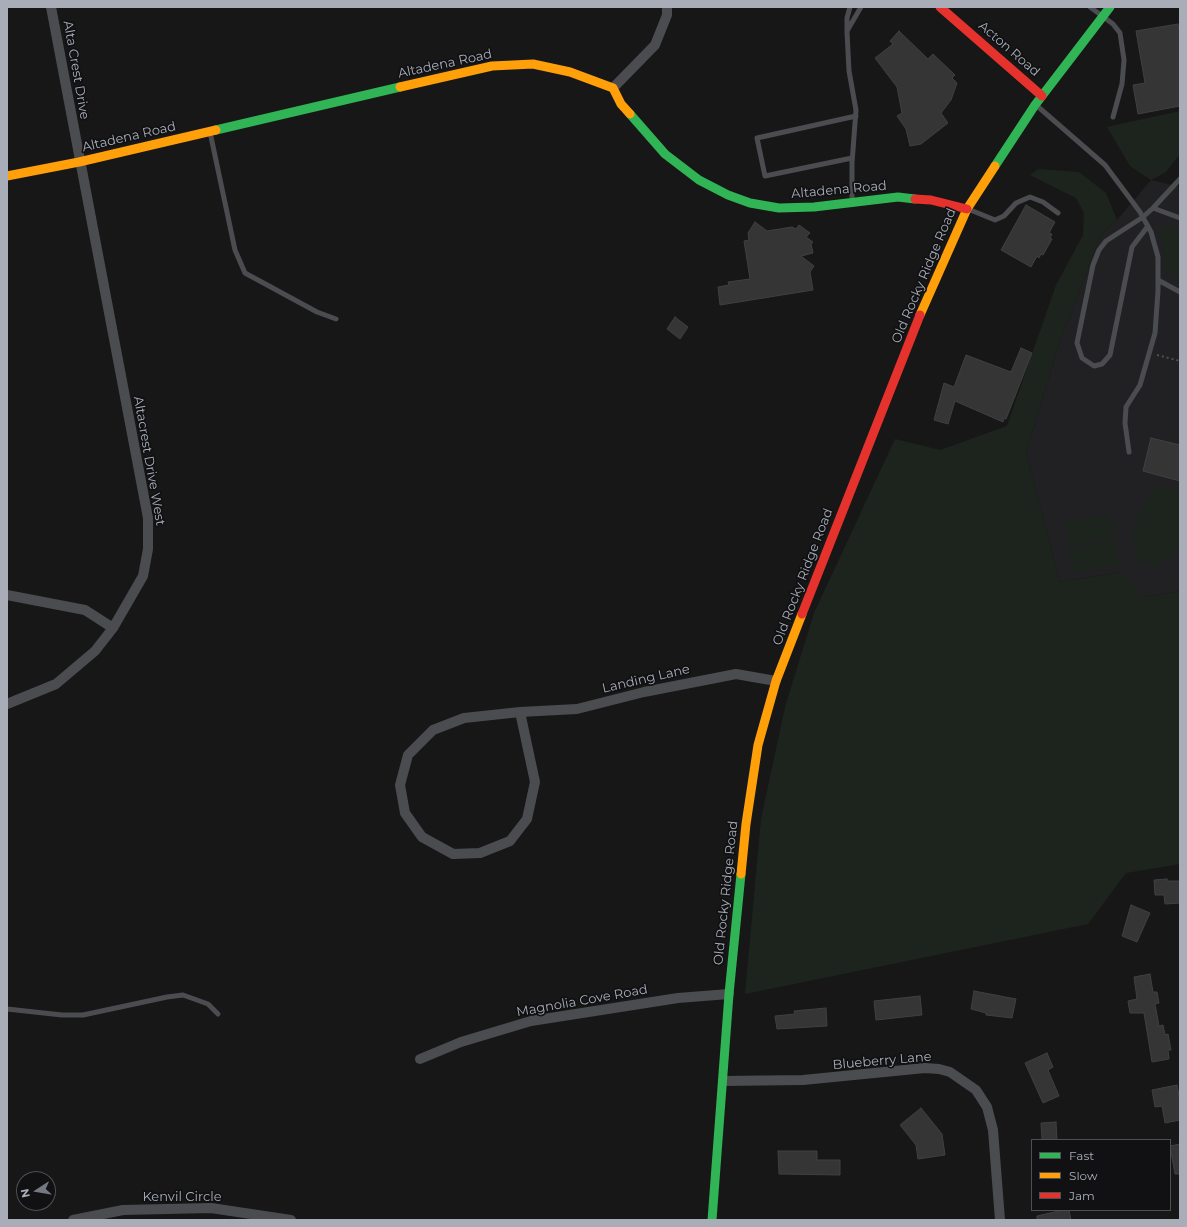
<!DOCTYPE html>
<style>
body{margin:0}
#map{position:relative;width:1187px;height:1227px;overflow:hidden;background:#171717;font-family:Montserrat,sans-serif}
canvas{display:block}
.frame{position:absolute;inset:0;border:8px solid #a8adb8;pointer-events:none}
.legend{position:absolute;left:1031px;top:1139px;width:140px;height:72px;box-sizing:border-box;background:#111113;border:1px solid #4d4f55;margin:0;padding:5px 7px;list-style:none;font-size:12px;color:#a8adb8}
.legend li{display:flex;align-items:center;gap:8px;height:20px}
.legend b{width:20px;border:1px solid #4d4f55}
.north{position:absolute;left:16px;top:1171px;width:40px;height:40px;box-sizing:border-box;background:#111113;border:1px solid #4d4f55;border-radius:50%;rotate:258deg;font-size:11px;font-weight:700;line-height:16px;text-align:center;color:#a8adb8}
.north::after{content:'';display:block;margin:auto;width:14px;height:18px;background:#757880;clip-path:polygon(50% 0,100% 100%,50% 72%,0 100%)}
</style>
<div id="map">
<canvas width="1187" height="1227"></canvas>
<div class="frame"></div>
<ul class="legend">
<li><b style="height:5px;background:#30b455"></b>Fast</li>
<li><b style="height:5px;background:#ff9f0a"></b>Slow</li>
<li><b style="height:5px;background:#e5322d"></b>Jam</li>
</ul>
<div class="north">N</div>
</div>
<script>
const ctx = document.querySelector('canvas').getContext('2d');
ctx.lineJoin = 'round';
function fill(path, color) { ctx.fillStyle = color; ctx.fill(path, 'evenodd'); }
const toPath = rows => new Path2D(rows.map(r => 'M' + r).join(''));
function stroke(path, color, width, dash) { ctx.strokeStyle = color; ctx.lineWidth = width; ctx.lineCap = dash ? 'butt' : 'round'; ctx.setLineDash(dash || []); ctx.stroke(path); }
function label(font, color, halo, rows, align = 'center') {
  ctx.font = font + ' Montserrat,sans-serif'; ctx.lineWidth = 3.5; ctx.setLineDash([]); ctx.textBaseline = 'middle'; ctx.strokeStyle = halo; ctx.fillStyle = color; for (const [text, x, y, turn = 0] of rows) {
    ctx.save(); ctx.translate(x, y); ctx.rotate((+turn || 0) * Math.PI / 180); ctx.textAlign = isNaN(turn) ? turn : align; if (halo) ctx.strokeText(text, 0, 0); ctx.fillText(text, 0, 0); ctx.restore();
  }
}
const built = toPath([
 [1151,180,1180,187,1180,591,1145,597,1121,572,1060,582,1026,453,1060,340,1101,235,1117,220]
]);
const green = toPath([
 [1180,111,1180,154,1166,172,1151,180,1130,166,1107,127],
 [1038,169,1079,172,1106,193,1117,220,1101,235,1060,340,1026,453,1060,582,1121,572,1145,597,1180,591,1180,864,1126,873,1088,924,745,994,761,819,785,707,814,613,895,439,940,450,1007,426,1056,285,1083,235,1084,213,1076,198,1030,175],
 [1165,226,1180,230,1180,278,1167,270,1160,231],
 [1155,486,1159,489,1167,488,1180,491,1180,548,1154,566,1148,563,1143,564,1137,557,1133,533,1134,525],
 [1110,514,1115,538,1069,547,1065,523],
 [1115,540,1119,564,1074,573,1069,549]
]);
const building = toPath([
 [1178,24,1180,35,1180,106,1138,114,1133,85,1145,83,1136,31,1178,24],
 [899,31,928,59,933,54,955,75,952,78,957,83,951,100,941,113,948,123,921,144,910,146,906,129,897,116,902,113,897,87,875,58,893,44,890,41,899,31],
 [1026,205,1055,222,1049,233,1052,234,1050,238,1052,239,1043,255,1041,254,1039,258,1037,256,1031,267,1001,250,1026,205],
 [755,222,767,231,792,227,796,229,799,225,810,233,806,237,813,242,811,244,813,253,801,256,814,266,810,272,813,290,720,305,718,287,729,285,728,282,750,279,744,241,749,240,748,233,755,222],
 [675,317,688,327,680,339,667,329,675,317],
 [1021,348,1032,353,1006,419,1004,418,1003,422,955,401,948,424,934,420,944,383,954,387,966,355,1011,372,1021,348],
 [1151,438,1180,445,1180,481,1143,471,1151,438],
 [1167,879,1167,881,1180,881,1180,903,1165,904,1164,895,1155,895,1154,880,1167,879],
 [1131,905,1150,913,1137,942,1122,936,1131,905],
 [1150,974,1153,992,1157,992,1159,1003,1155,1004,1159,1026,1163,1025,1165,1035,1168,1034,1171,1050,1168,1050,1169,1059,1152,1062,1144,1013,1130,1013,1128,1001,1137,999,1134,977,1150,974],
 [974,991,1016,999,1012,1018,986,1015,986,1013,971,1009,974,991],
 [920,996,922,1015,876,1020,874,1001,920,996],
 [826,1008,827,1026,777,1029,775,1016,795,1014,794,1011,826,1008],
 [1047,1053,1053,1067,1048,1070,1059,1096,1043,1103,1025,1063,1047,1053],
 [1177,1085,1180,1101,1180,1120,1165,1123,1162,1106,1155,1107,1152,1090,1177,1085],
 [921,1108,942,1134,945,1155,918,1159,916,1145,900,1125,921,1108],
 [1056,1122,1057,1140,1042,1140,1041,1123,1056,1122],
 [1180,1144,1180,1174,1175,1174,1170,1146,1180,1144],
 [778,1151,817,1151,817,1160,840,1160,840,1175,779,1174,778,1151],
 [1063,1210,1069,1210,1071,1220,1037,1220,1037,1216,1063,1210]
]);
const path = toPath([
 [1157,355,1180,361]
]);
const lane = toPath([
 [850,7,847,18,847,32,849,71,856,110,852,163,852,202],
 [1090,7,1113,24,1120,33,1124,60,1122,84,1113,117],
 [847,31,861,7],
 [1036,105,1105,165,1140,212,1151,232,1158,257,1158,291,1155,333,1140,385,1126,407,1125,423,1129,452],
 [210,132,235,250,245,273,317,312,336,319],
 [852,158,765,176,757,138,856,116],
 [1153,208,1180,218],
 [968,209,995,220,1004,216,1016,203,1030,197,1043,202,1058,213],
 [1148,226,1132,247,1110,355,1102,364,1094,366,1082,358,1077,343,1093,265,1099,250,1106,241,1143,217,1153,208,1180,179],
 [1158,280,1180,292],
 [7,1009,62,1015,83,1015,167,997,183,995,208,1004,218,1014]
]);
const street = toPath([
 [613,88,655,45,667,15,667,7],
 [7,595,85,610,113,628],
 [7,704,56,684,95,651,113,628,143,576,148,549,148,518,51,7],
 [520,712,464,718,433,730,408,755,400,785,405,813,422,837,453,854,480,853,510,841,527,819,535,782,520,712,577,709,644,692,736,674,776,681],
 [420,1059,461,1042,531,1021,678,998,729,994],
 [723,1081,803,1080,925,1068,939,1069,950,1072,976,1090,987,1107,993,1130,1000,1220],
 [73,1220,123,1210,211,1208,291,1220]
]);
const fast = toPath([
 [630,114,665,154,699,180,728,195,750,203,779,208,814,207,898,197,915,199],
 [216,130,400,87],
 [995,166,1035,105,1110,7],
 [712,1220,729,994,741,874]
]);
const slow = toPath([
 [400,87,492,66,533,64,570,72,613,88,621,104,630,114],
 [7,176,79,162,216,130],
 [920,315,967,209,995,166],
 [741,874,746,824,758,745,776,681,802,614]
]);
const jam = toPath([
 [940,7,1042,96],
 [915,199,931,200,967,209],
 [802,614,920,315]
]);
const streetNames = [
 ["Acton Road",1009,49,41],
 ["Altadena Road",445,64,-12],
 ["Alta Crest Drive",76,70,80],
 ["Altadena Road",129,137,-13],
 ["Altadena Road",839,190,-5],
 ["Old Rocky Ridge Road",924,276,-67],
 ["Altacrest Drive West",149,461,80],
 ["Old Rocky Ridge Road",803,577,-69],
 ["Landing Lane",646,679,-13],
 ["Old Rocky Ridge Road",726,893,-84],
 ["Magnolia Cove Road",582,1001,-10],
 ["Blueberry Lane",882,1061,-5],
 ["Kenvil Circle",182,1197]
];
fill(built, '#212123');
fill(green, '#1d241e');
fill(building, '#353536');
stroke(building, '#3f4043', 1);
stroke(path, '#4d4e52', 2, [2, 3]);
stroke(lane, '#4b4c50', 5);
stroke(street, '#4b4c50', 10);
stroke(fast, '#30b455', 9);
stroke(slow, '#ff9f0a', 9);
stroke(jam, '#e5322d', 9);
label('13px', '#a8adb8', '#111113', streetNames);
</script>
